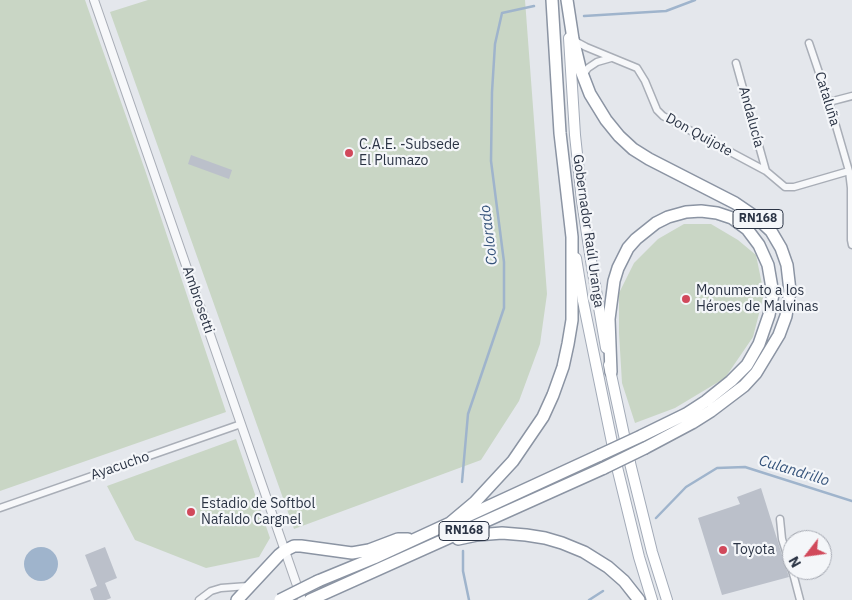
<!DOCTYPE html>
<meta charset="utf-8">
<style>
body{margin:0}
#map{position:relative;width:852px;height:600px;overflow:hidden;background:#e4e7ec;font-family:"IBM Plex Sans",sans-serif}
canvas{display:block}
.north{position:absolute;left:782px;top:530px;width:50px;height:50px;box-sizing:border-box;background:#f4f6f9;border:1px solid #a4a8b1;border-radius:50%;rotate:240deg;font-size:14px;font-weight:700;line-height:20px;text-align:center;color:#2b3445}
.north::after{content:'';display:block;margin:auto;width:18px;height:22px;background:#d1495b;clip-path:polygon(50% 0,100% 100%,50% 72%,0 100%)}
</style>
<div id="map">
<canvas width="852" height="600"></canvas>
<div class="north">N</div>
</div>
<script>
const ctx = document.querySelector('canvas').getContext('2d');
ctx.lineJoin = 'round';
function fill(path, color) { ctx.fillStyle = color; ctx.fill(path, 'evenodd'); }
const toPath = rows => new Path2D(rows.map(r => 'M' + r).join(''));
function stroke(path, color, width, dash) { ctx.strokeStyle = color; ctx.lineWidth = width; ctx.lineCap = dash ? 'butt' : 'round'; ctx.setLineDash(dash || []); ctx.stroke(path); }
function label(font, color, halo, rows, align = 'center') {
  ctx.font = font + ' "IBM Plex Sans",sans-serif'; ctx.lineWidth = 4.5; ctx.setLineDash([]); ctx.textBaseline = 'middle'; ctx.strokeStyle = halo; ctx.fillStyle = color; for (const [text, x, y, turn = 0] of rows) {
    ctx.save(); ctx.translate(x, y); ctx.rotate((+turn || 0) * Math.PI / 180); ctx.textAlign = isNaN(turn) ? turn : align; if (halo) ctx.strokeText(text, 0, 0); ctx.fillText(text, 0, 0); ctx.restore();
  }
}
const green = toPath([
 [0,0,85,0,145,170,226,412,0,491],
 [148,0,525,0,547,294,540,344,519,401,481,460,294,529,110,12],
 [684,224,711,224,738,240,756,255,764,294,753,337,725,378,675,408,635,423,622,383,619,333,619,293,634,263,658,239],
 [236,439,270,538,259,557,206,568,135,540,107,486]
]);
const water = toPath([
 '24 564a17 17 0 1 1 34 0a17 17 0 1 1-34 0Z'
]);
const stream = toPath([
 [584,16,666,11,695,0],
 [462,482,468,414,504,308,504,262,491,161,492,92,495,44,502,13,534,6],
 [656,518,686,487,717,468,745,467,852,501],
 [463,551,463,571,469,600],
 [589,600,603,591]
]);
const building = toPath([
 [191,155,232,170,229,179,188,164],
 [761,488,789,577,722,595,698,518,740,504,737,497],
 [105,547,117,578,105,583,111,598,106,600,94,600,90,589,97,586,85,555]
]);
const minor = toPath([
 [573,40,586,47,637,68,645,81,657,110,663,116,766,171,785,187,794,187,849,171],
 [809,43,829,102,849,171,851,188,851,240,852,245],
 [736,63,766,171],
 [583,75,588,68,597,62,611,58],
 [829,102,852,96],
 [0,508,241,424],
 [780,519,782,539,794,577,800,600],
 [199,600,211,591,221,588,248,586]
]);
const tertiary = toPath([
 [94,0,302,600]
]);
const primary = toPath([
 [569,38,575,135,582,201,592,267,606,348],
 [576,258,583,301,617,467,639,557,652,600],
 [609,365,630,463,652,552,667,600]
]);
const trunk = toPath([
 [567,0,573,39,580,68,590,94,606,120,619,136,633,149,649,159,735,203,757,218,771,231,781,248,787,265,790,291,786,316,779,335,756,373,744,386,711,411,692,423,645,448],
 [611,372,609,319,614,281,618,268,628,248,636,239,656,223,668,217,686,212,701,211,717,213,732,218,747,229,759,245,768,265,773,294,769,315,759,344,747,365,731,381,706,401,686,414,641,436],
 [461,519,600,455],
 [458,539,477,535,502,533,526,535,545,538,562,543,584,552,608,567,624,581,639,600],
 [318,581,374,558,450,523,475,502,513,461,543,417,553,395,563,367,568,344,572,320,572,237,560,133,552,0],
 [237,600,279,555,284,551,294,546,301,546,352,553,369,550,398,539,408,539],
 [310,600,604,468]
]);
const trunkBridge = toPath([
 [600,455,641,436],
 [604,468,645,448],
 [280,600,318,581]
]);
const markers = [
 [349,153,5,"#d1495b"],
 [686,299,5,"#d1495b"],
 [191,512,5,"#d1495b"],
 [723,550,5,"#d1495b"]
];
const shields = [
 [758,219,50],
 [464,531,50]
];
const shieldNames = [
 ["RN168",758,219],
 ["RN168",464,531]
];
const streetNames = [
 ["Cataluña",827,99,73],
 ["Andalucía",751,117,75],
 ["Don Quijote",699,135,29],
 ["Gobernador Raúl Uranga",588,231,82],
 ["Ambrosetti",198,300,71],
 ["Ayacucho",120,466,-19]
];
const poiNames = [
 ["C.A.E. -Subsede",359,145],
 ["El Plumazo",359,161],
 ["Monumento a los",696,291],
 ["Héroes de Malvinas",696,307],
 ["Estadio de Softbol",201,504],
 ["Nafaldo Cargnel",201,520],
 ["Toyota",733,550]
];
const waterNames = [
 ["Colorado",489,235,-97],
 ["Culandrillo",794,471,17]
];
fill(green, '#c9d6c5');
fill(water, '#9fb4cc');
stroke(stream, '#9fb4cc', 2.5);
fill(building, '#bbc0ca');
stroke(minor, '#a9aeb7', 9);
stroke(tertiary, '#a9aeb7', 10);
stroke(primary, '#a3abb8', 12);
stroke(trunk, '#8b94a3', 14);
stroke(minor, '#f7f8fa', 6);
stroke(tertiary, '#f7f8fa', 8);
stroke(primary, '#fff', 10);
stroke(trunk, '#fff', 11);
stroke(trunkBridge, '#8b94a3', 14, []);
stroke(trunkBridge, '#fff', 11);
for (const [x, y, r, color] of markers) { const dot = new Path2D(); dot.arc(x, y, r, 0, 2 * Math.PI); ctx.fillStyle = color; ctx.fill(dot); stroke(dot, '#f4f6f9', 2); }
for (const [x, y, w] of shields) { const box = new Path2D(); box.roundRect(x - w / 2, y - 9.5, w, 19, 4); ctx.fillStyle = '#f4f6f9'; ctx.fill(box); stroke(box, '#2b3445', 1); }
label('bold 12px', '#2b3445', null, shieldNames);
label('14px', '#2b3445', '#f4f6f9', streetNames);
label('14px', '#2b3445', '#f4f6f9', poiNames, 'left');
label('italic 15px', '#34527a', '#f4f6f9', waterNames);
</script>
